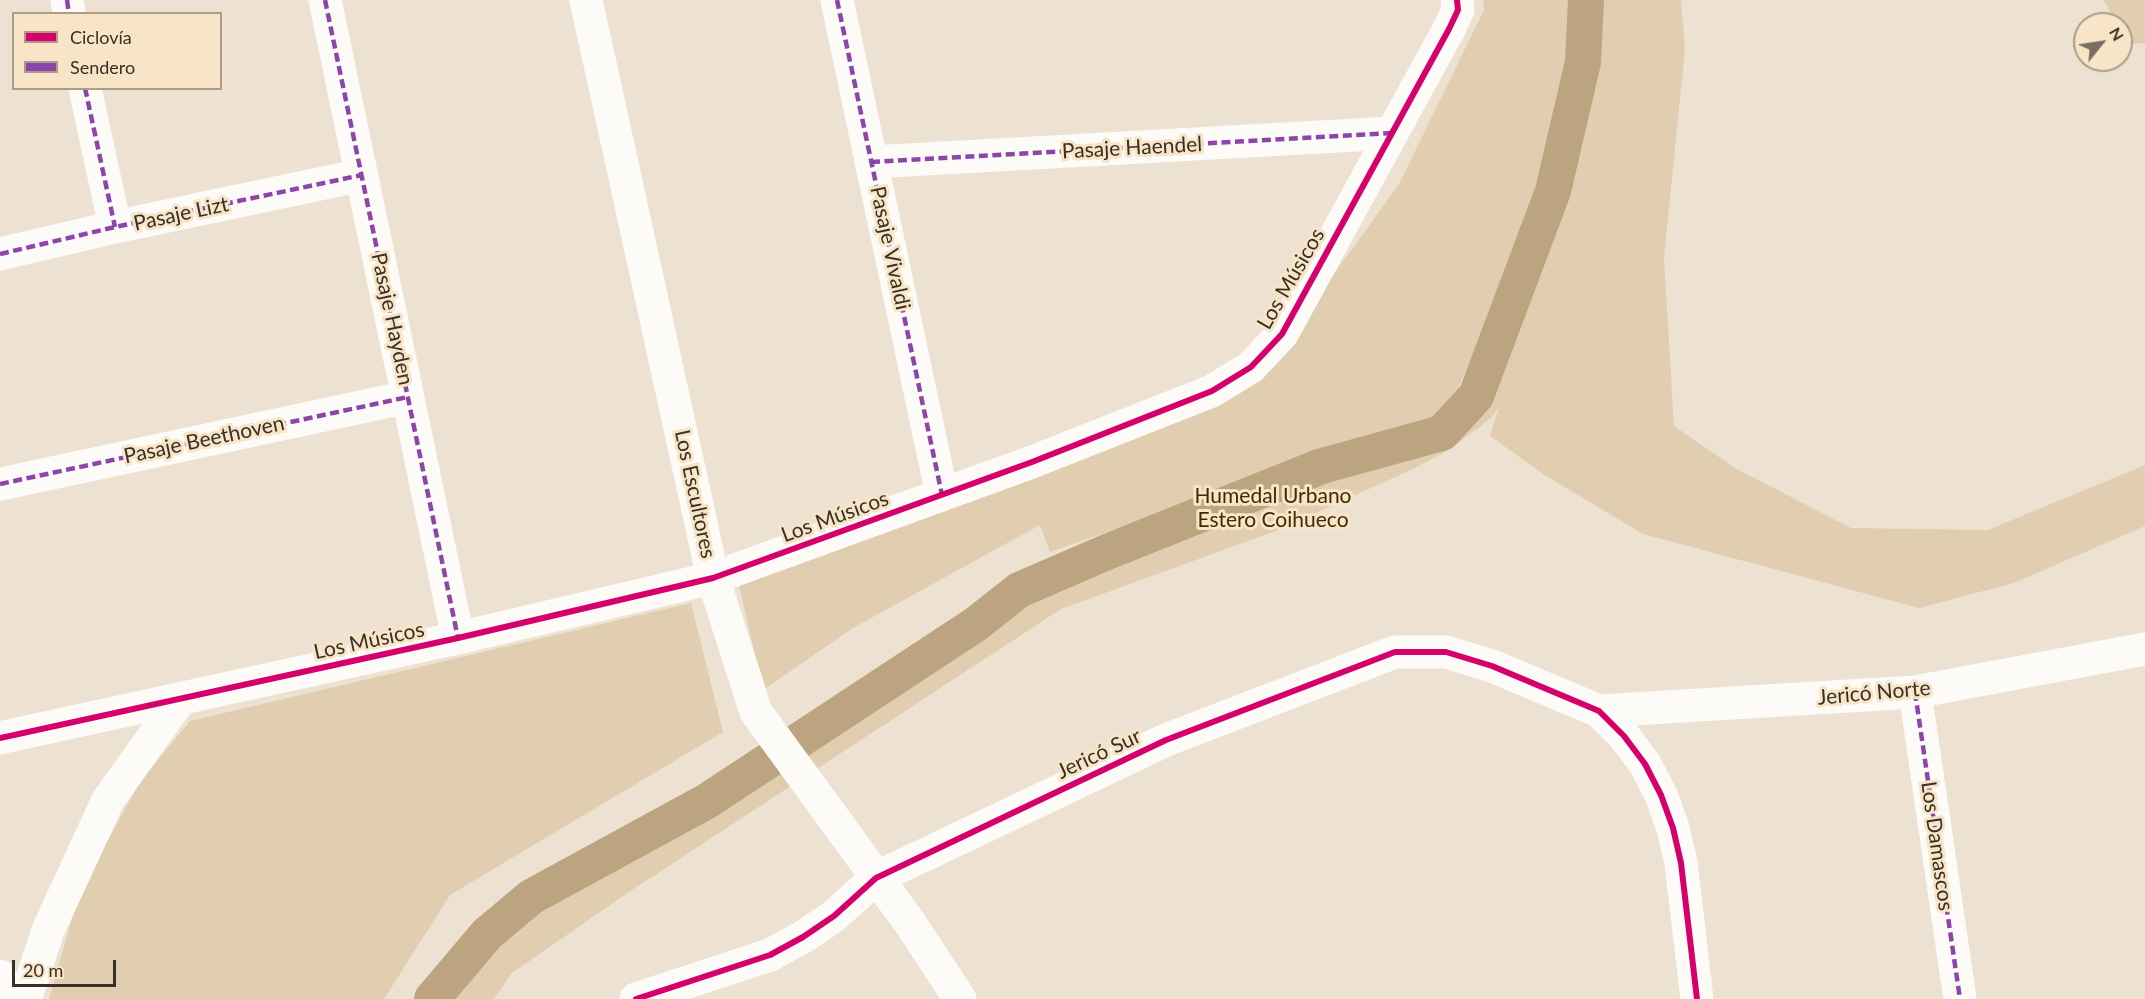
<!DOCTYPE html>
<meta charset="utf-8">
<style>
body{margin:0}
#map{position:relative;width:2145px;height:999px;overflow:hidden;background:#ede2d2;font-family:Lato,sans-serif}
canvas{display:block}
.legend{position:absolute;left:12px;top:12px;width:210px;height:78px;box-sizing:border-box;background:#f8e5c7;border:2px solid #ab9d86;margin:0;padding:8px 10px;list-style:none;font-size:18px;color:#373024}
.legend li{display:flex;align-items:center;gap:12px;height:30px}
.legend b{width:30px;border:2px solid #ab9d86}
.north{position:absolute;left:2073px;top:12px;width:60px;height:60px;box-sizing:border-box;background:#f8e5c7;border:2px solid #ab9d86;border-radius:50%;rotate:60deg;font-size:16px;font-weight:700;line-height:24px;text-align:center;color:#373024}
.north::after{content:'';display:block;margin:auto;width:21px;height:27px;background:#776e61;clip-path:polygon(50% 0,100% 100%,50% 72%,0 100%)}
.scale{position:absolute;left:12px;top:960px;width:104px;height:27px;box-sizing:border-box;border:3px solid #373024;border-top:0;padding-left:8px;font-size:18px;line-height:21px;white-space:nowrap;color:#373024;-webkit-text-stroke:4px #f8e5c7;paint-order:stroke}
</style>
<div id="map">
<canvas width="2145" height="999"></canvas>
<ul class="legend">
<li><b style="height:8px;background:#d6006c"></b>Ciclovía</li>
<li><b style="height:8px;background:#8e44ad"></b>Sendero</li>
</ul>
<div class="north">N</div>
<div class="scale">20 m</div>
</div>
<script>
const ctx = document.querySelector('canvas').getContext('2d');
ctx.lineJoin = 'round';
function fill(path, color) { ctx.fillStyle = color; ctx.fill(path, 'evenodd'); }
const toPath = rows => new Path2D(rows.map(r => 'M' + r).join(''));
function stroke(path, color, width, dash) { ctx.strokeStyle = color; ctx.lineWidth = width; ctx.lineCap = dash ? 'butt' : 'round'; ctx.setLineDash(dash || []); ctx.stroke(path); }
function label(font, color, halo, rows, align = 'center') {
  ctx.font = font + ' Lato,sans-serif'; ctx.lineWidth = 6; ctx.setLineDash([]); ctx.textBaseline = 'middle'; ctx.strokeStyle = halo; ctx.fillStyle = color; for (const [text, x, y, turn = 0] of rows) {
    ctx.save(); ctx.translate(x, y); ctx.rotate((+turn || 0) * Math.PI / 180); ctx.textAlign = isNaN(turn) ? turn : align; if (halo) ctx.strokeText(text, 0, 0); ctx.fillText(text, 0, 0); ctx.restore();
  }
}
const green = toPath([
 [1483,0,1581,0,1578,60,1547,192,1451,404,1467,396,1495,357,1524,274,1555,172,1590,0,1681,0,1685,50,1664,258,1674,426,1735,468,1851,528,1988,530,2145,465,2145,526,2014,583,1919,608,1643,534,1543,474,1490,436,1499,407,1491,418,1449,450,1413,469,1281,529,1061,609,629,892,512,973,494,999,443,999,474,946,822,727,1041,580,1300,472,1377,438,1050,552,1040,525,853,628,763,690,739,585,1229,392,1331,278,1399,184,1484,10],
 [2103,0,2145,0,2145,43,2130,44,2121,29,2121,24,2118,24],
 [691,603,723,732,450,895,384,999,49,999,80,891,141,780,190,721]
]);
const canal = toPath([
 [432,999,487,934,531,897,707,801,976,624,1019,590,1107,552,1322,466,1442,433,1476,396,1553,191,1583,62,1586,0]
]);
const street = toPath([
 [67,0,69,14],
 [325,0,458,638],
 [586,0,713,578,756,712,910,923,960,999],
 [837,0,942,495],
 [85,88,115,227],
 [871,162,1392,133],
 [0,254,115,227,362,175],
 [0,484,408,397],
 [1915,692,1960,999],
 [1599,711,1915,692,2145,649],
 [0,738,458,638,713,578,1032,462,1212,391,1251,367,1282,334,1449,29,1458,10,1457,0],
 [25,999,49,928,108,800,181,698],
 [636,999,770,955,803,937,834,916,876,878,1166,740,1395,652,1446,652,1492,666,1599,711,1624,736,1645,764,1661,795,1673,828,1681,863,1697,999]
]);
const secondary = toPath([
 [0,976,4,999]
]);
const quiet = toPath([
 [67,0,69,14],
 [325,0,458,638],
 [837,0,942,495],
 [85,88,115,227],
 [871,162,1392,133],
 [0,254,115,227,362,175],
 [0,484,408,397],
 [1915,692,1960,999]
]);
const cycleway = toPath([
 [0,738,458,638,713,578,1032,462,1212,391,1251,367,1282,334,1449,29,1458,10,1457,0],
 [636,999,770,955,803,937,834,916,876,878,1166,740,1395,652,1446,652,1492,666,1599,711,1624,736,1645,764,1661,795,1673,828,1681,863,1697,999]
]);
const streetNames = [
 ["Pasaje Haendel",1132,148,-3],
 ["Pasaje Lizt",181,214,-12],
 ["Pasaje Vivaldi",890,248,78],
 ["Los Músicos",1291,279,-60],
 ["Pasaje Hayden",392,319,78],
 ["Pasaje Beethoven",204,440,-12],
 ["Los Escultores",695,494,78],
 ["Los Músicos",835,517,-20],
 ["Los Músicos",369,641,-12],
 ["Jericó Norte",1874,693,-5],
 ["Jericó Sur",1099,754,-25],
 ["Los Damascos",1937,846,82]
];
const parkNames = [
 ["Humedal Urbano",1273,496],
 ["Estero Coihueco",1273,520]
];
fill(green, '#e1ceb0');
stroke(canal, '#bba47f', 36);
stroke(street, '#fcfbf8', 33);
stroke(secondary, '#fcfbf8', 33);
stroke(quiet, '#8e44ad', 4.5, [9, 4.5]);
stroke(cycleway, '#d6006c', 6);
label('21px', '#373024', '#f8e5c7', streetNames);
label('21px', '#3f2b02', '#f8e5c7', parkNames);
</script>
